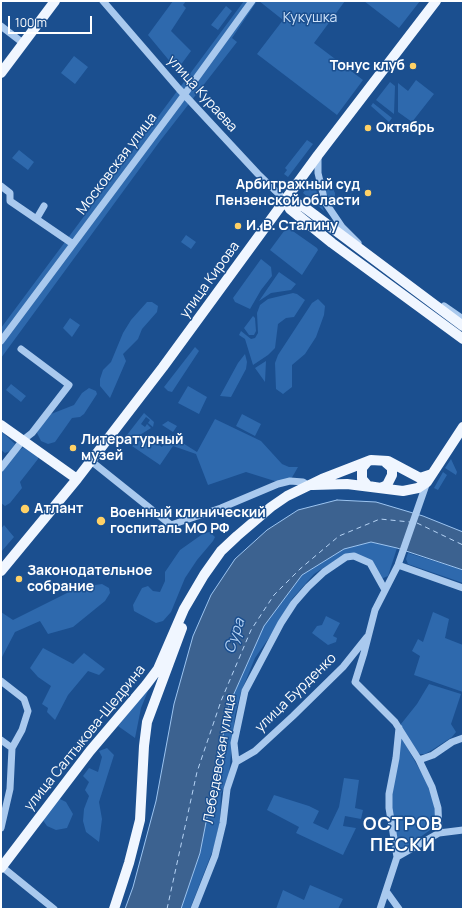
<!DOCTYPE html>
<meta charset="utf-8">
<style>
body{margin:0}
#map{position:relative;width:464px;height:910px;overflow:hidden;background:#1b4f8f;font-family:Manrope,sans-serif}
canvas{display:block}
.frame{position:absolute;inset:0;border:2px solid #fff;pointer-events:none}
.scale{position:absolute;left:8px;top:16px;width:84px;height:18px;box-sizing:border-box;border:2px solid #fff;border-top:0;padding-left:5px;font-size:12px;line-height:14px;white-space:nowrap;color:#fff;-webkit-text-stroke:3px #1b4f8f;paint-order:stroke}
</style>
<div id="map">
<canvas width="464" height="910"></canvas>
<div class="frame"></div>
<div class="scale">100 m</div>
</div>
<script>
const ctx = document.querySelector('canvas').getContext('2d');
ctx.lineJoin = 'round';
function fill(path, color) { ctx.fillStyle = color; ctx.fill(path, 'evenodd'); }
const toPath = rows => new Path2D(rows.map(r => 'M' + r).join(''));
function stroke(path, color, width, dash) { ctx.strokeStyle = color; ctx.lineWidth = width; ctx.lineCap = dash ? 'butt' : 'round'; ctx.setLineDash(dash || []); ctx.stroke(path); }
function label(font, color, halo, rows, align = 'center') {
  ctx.font = font + ' Manrope,sans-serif'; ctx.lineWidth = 3; ctx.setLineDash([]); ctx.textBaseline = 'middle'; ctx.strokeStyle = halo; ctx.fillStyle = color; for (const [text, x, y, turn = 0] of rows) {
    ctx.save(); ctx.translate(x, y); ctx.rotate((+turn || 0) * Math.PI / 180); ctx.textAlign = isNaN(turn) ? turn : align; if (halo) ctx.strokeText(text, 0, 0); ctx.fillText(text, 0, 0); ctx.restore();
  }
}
const green = toPath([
 [173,1,186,1,183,5,186,8,171,31,191,51,177,70,148,35],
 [244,1,257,1,232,38,237,42,160,141,1,358,1,328],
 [259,1,345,1,314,43,363,80,337,115,257,54,283,20],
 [364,1,420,1,399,28],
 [226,6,232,11,218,30,211,25],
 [74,56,88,67,75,84,61,73],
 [416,80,434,94,412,122,398,112,398,83,408,91],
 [390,82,395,86,394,114,376,100],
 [373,103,392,118,389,122,371,106],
 [307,140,313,144,288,177,284,174,287,170,285,168],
 [19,150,34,162,28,170,12,158],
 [312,179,324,211,303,193],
 [323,179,331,185,335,193,334,208,324,189],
 [287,227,317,248,318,250,302,275,270,250],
 [186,235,196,242,191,249,181,242],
 [261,259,271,267,272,276,261,290,250,309,235,302,233,298],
 [279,272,296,284,291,290,271,293,259,301],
 [293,293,297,294,305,300,294,317,286,318,278,324,275,348,268,355,253,365,245,339,239,335,241,331,251,339,255,338,258,333,257,313,260,305,268,299],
 [318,299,325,306,324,315,316,337,305,354,292,365,292,387,283,394,276,389,275,363,278,355,312,303],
 [147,302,152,302,158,306,157,312,142,329,138,339,123,354,126,361,110,398,100,386,100,379,103,370,111,362,123,333,131,320],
 [253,316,255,318,256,331,254,335,249,335,244,328],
 [70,318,80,325,72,337,63,328],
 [195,347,199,351,172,392,168,391,164,387],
 [245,354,247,362,246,369,231,397,220,396,238,363],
 [266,361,265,382,255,368],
 [11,384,26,396,21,402,6,390],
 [188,386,207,397,199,414,178,403],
 [89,388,96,391,97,394,84,414,80,417,72,418,55,442,48,444,41,441,37,433,38,429,51,414,74,405,82,393],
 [144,413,154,422,153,427,148,423,150,420,146,417,141,424,145,427,147,424,151,428,127,443,123,440],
 [242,414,261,424,255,436,236,426],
 [215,419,261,441,282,464,289,467,298,467,290,481,281,483,246,472,208,485,196,454,173,446,160,465,132,446,147,436,162,447,170,435,197,452],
 [168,421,177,426,173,432,162,425],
 [1,431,15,444,10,451,5,453,1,450],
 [24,447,38,456,38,459,20,482,22,488,10,503,5,506,1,503,1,473,18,451],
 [451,459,457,472,456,475,445,468],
 [443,472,447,475,438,490,434,488],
 [4,525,14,537,1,552,1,529],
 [210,532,215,537,213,541,197,560,185,578,171,612,163,621,156,623,134,611,133,605,142,588,148,586,153,591,160,592,165,581,165,572,180,550,204,533],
 [371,542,397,548,388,576,381,579,372,562,354,553,344,556,323,568,314,574,292,599,282,619,255,658,241,692,235,715,229,774,221,794,220,821,214,847,190,909,181,909,200,853,229,705,264,626,302,575,344,549],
 [408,553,463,570,463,583,408,564,406,559],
 [102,584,109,588,110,593,105,601,73,627,48,634,40,621,15,632,1,659,1,612,13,620,71,591,77,589,85,592,95,585],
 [433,612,449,619,445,638,463,645,463,692,414,675,420,656,412,651,418,639,423,642],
 [326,616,340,623,333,636,337,638,336,642,328,645,312,633,317,626,322,625],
 [43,648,73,664,84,653,105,669,99,675,88,671,68,695,55,720,47,712,48,708,42,704,51,686,38,677,30,668],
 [429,684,461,694,451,724,456,732,452,737,432,750,425,754,420,754,416,752,402,729,401,724,417,704],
 [150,686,141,708,135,738,118,726],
 [400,735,426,781,434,803,436,822,433,828,402,850,399,848,391,808,391,793],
 [107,748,114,755,99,802,102,819,99,842,86,832,83,821,84,809,89,796,85,790,89,782,83,776,89,768,98,772,102,757,99,751],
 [344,778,359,780,355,808,363,810,361,819,345,816,343,826,356,828,343,855,296,833,299,827,267,810,274,795,309,806,319,811,313,823,328,830,339,807],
 [58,798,66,802,73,814,67,828,56,830,47,826,42,819],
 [310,885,343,899,338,909,276,909,283,890,304,900]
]);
const water = toPath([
 [337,500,376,502,423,516,463,532,463,570,397,548,371,542,344,549,302,575,264,626,229,705,200,853,181,909,125,909,133,887,156,801,174,704,193,636,211,595,235,559,267,530,298,510,337,500]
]);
const ferry = toPath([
 [417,523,463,545],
 [167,909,197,772,221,701,251,630,274,595,300,569,339,536,380,519,410,522]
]);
const minor = toPath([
 [103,1,179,89,258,174,285,200],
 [1,26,23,43],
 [318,156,318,173,325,202,342,227,358,243],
 [1,186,10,193,10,201,73,244],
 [37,218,44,206],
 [444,306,463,319],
 [1,341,179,102,252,1],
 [91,461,171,525,221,508,278,484,290,481,303,482,309,486],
 [1,468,23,440,32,433,69,385,21,349],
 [427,482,398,565,375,610,364,653,355,682,395,722,419,760,432,787,438,808,439,833],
 [398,565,463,588],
 [1,681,24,699,28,711,22,730,12,748,10,789,1,828],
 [1,740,12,748],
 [419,760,433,755,452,742,463,738],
 [236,762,255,751,293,716,343,667,367,637],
 [397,857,439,833,463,830],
 [1,866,54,909],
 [386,891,399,909],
 [194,909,215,856,223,823,227,789,236,762,234,743,245,691,281,623,294,603,308,587,324,572,346,557,354,556,370,563,385,590],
 [380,909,397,857,389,808,389,794,396,758,399,728]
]);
const major = toPath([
 [1,73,55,1],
 [285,200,290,209,332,243,463,339],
 [285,200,294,202,304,207,463,326],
 [1,425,77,479],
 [367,462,362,468,362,479,368,486,381,488,387,485,392,475,392,468,384,461],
 [313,485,347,484,403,491,418,488,427,482,463,427],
 [1,571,77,479,163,367,318,155,436,1],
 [1,868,90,751,146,685,158,669,184,609,204,575,221,551,237,536,271,507,287,496,322,479,371,460,388,461,420,478,432,474],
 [114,909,129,863,140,820,144,746,147,722,182,628]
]);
const markers = [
 [413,66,4,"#ffd166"],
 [368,128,4,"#ffd166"],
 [368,193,4,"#ffd166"],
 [238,226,4,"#ffd166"],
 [73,448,4,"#ffd166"],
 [25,509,5,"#ffd166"],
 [101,521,5,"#ffd166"],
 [19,579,4,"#ffd166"]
];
const parkNames = [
 ["Кукушка",310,18]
];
const poiNames = [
 ["Тонус клуб",405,66,"right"],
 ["Октябрь",376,128],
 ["Арбитражный суд",360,185,"right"],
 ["Пензенской области",360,201,"right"],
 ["И. В. Сталину",246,226],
 ["Литературный",81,440],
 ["музей",81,456],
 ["Атлант",34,509],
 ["Военный клинический",110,513],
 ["госпиталь МО РФ",110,529],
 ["Законодательное",27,571],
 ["собрание",27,587]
];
const streetNames = [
 ["улица Кураева",202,94,48],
 ["Московская улица",117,164,-53],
 ["улица Кирова",210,280,-54],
 ["улица Бурденко",296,693,-44],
 ["улица Салтыкова-Щедрина",85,738,-51],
 ["Лебедевская улица",220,759,-80]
];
const waterNames = [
 ["Сура",235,636,-72]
];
const districtNames = [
 ["ОСТРОВ",403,825],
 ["ПЕСКИ",403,846]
];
fill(green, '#2e69ad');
fill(water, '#3c6290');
stroke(water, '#9cc4f0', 1);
stroke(ferry, '#b5d3f5', 1, [5, 4]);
stroke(minor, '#a9c9ee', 7);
stroke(major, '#f0f6ff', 10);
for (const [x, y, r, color] of markers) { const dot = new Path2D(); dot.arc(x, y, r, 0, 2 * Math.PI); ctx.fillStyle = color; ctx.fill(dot); stroke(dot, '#1b4f8f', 1.5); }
label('14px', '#cfe3fa', '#1b4f8f', parkNames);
label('bold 14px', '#fff', '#1b4f8f', poiNames, 'left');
label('14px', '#fff', '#1b4f8f', streetNames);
label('italic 15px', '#b5d3f5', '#1b4f8f', waterNames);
ctx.letterSpacing = '1px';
label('bold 18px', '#fff', '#1b4f8f', districtNames);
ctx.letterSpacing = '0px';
</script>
